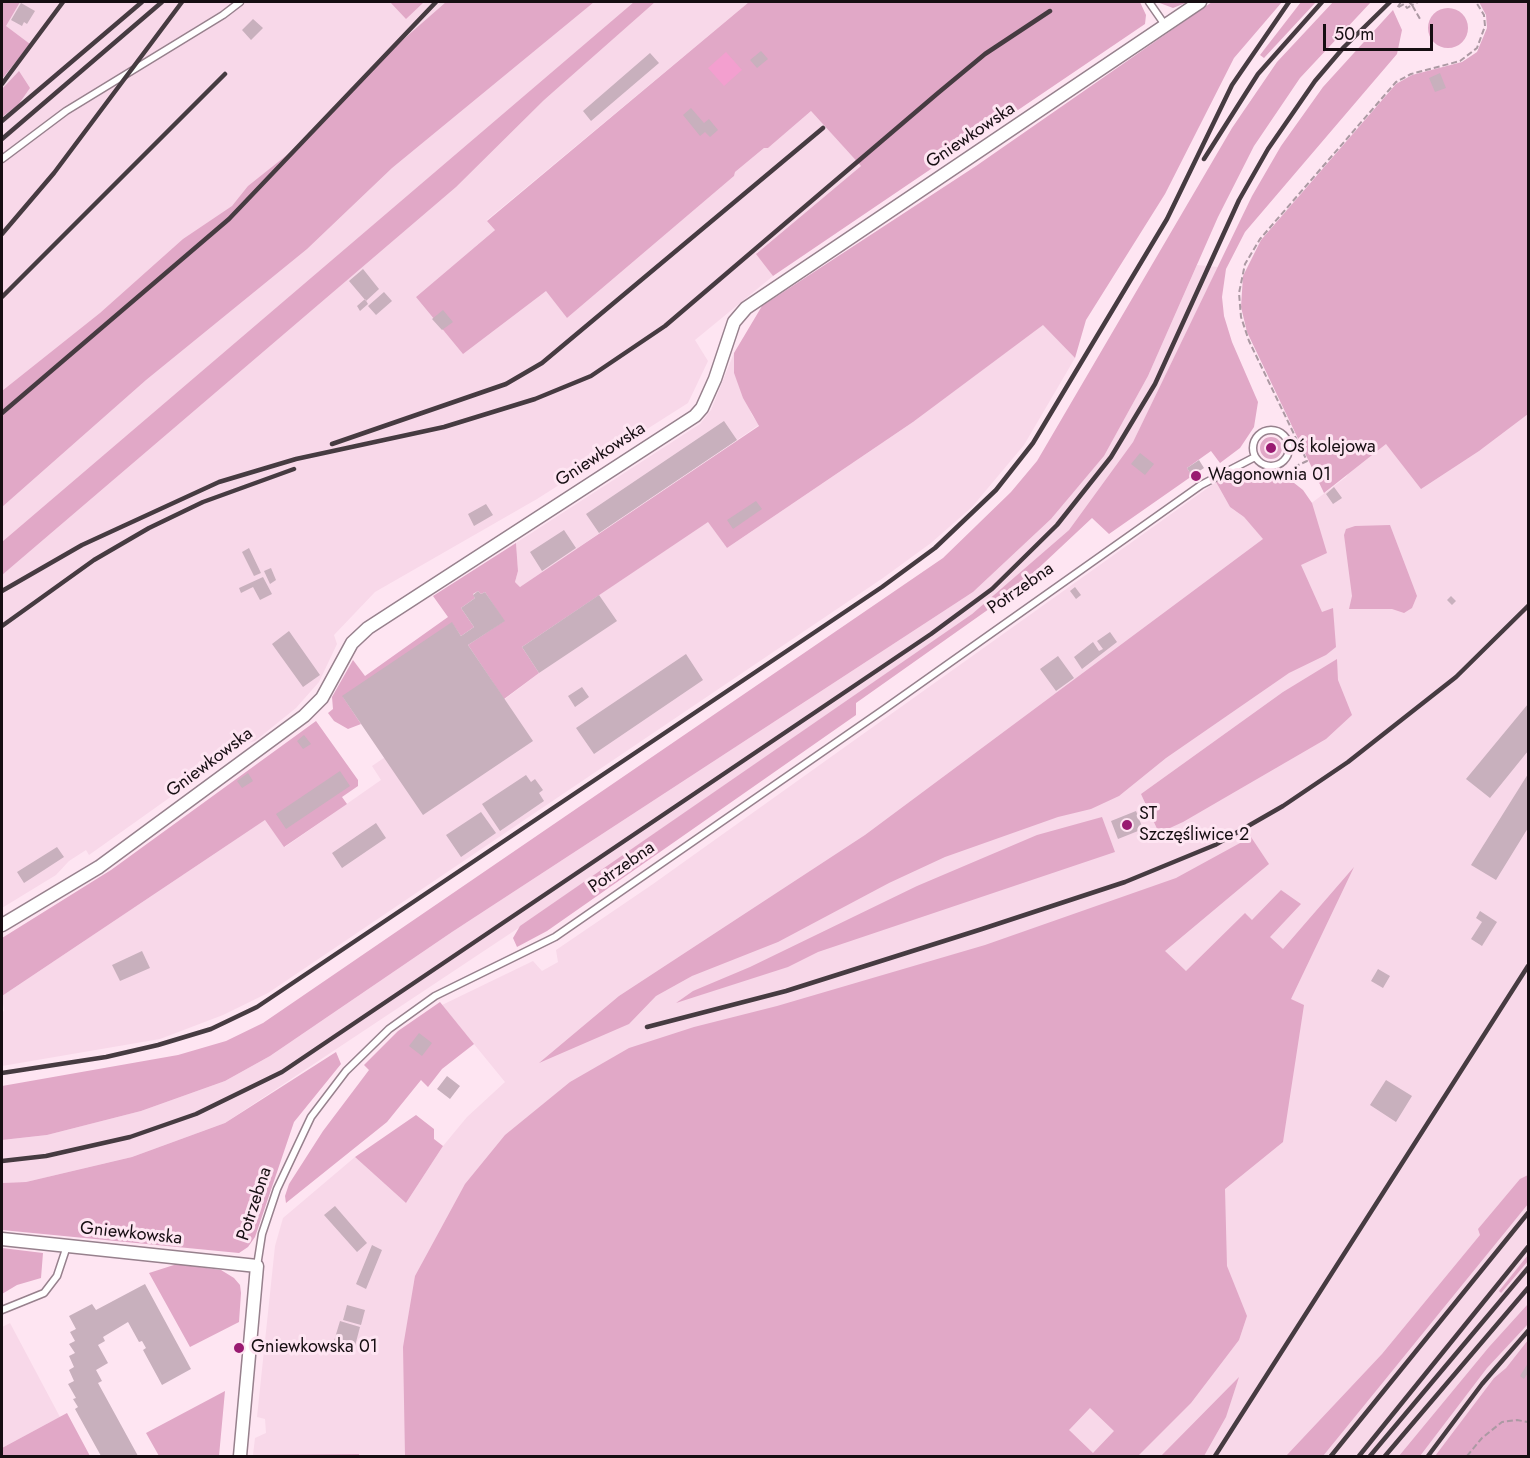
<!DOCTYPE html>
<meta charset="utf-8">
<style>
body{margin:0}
#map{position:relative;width:1530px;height:1458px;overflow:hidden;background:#fee5f2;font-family:Jost,sans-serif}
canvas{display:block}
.frame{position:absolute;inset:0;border:3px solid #160e12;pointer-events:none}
.scale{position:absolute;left:1323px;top:24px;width:110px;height:27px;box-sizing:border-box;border:3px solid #160e12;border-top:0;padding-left:8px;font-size:18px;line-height:21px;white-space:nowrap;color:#160e12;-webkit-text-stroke:4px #fee5f2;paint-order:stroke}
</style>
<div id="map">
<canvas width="1530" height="1458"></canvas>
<div class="frame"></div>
<div class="scale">50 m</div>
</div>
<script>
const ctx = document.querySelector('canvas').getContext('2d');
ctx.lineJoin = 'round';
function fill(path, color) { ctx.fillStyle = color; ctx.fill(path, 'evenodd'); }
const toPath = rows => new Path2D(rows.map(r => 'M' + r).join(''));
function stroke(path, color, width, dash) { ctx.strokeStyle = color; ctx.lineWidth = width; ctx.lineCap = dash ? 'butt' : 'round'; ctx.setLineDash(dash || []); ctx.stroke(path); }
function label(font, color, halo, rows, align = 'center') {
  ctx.font = font + ' Jost,sans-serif'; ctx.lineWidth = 6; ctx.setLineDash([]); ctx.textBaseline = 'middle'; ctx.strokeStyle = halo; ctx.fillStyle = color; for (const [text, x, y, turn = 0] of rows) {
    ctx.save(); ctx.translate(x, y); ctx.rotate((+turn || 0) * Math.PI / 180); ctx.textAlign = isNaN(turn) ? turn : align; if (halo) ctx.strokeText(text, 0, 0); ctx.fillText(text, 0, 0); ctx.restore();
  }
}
const built = toPath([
 [2,2,749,2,487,220,496,229,416,297,547,291,567,318,734,176,735,172,764,148,768,148,811,111,861,166,757,253,773,276,695,340,708,361,688,403,537,499,375,592,334,635,337,644,319,682,296,708,255,741,245,744,89,855,86,850,69,861,56,875,2,908],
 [1197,265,1218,267,1133,442,1069,530,972,614,520,927,225,1123,132,1157,26,1182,2,1183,2,1140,47,1135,141,1111,225,1081,270,1056,452,932,973,592,1051,519,1104,456,1148,376],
 [1043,324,1075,358,1024,445,972,507,931,543,883,578,268,993,223,1015,160,1039,2,1066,2,1012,4,1011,2,996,265,820,285,847,381,780,372,766,494,683,505,699,539,673,522,647,708,521,727,548,913,422],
 [1528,328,1528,1340,1506,1368,1494,1378,1435,1456,253,1455,255,1438,266,1433,265,1419,257,1417,275,1246,283,1218,355,1157,406,1203,443,1146,467,1117,505,1082,442,1005,533,961,542,971,558,962,556,950,653,884,1216,482,1230,507,1244,517,1264,539,1346,477,1350,471],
 [734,353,734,373,752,415,759,425,520,587,515,582,518,571,516,543,700,424,711,410],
 [10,1323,60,1417,2,1448,2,1327]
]);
const green = toPath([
 [2,2,20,2,6,26,30,44,2,79],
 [390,2,424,2,406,19],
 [446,2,594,2,392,168,307,249,146,380,2,507,2,391,100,313,183,239,232,206,248,186,297,147,397,45],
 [634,2,655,2,544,100,456,187,2,575,2,542],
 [749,2,1140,2,1146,15,1145,24,773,276,756,254,861,166,811,111,768,148,764,148,735,172,734,176,567,318,546,291,463,354,416,297,495,230,487,221],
 [1157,2,1188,2,1173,8],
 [1212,2,1282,2,1234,58,1165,194,1086,320,1075,358,1043,325,913,422,727,548,708,522,522,647,539,673,504,699,468,645,504,621,485,592,481,594,478,591,473,594,475,598,461,608,474,627,461,636,452,623,343,697,361,724,348,729,334,721,328,713,333,709,332,697,353,660,365,676,448,617,433,596,516,543,518,571,515,582,520,587,759,426,743,398,734,373,734,353,762,306,976,166],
 [1301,2,1316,2,1264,58,1260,55],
 [1333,2,1371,2,1300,78,1254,146,1218,217,1148,376,1104,456,1051,519,973,592,452,932,270,1056,225,1081,141,1111,47,1135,2,1140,2,1086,178,1055,226,1041,263,1023,943,558,1011,492,1037,461,1232,128,1277,62],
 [1479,2,1528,2,1528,414,1479,451,1421,489,1386,444,1324,493,1247,332,1241,307,1243,276,1261,240,1396,84,1412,75,1462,62,1477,52,1487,28,1486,15],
 '1428 28a20 20 0 1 1 40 0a20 20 0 1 1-40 0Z',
 [1393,10,1402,30,1397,54,1245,232,1226,269,1222,297,1224,316,1232,342,1258,402,1254,427,1240,448,1220,463,1211,451,1187,468,1192,476,1109,534,1092,518,1013,592,856,703,856,715,547,931,517,947,513,938,520,926,972,614,1069,530,1133,442,1252,196,1281,146,1323,87],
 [19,71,30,88,18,105,2,117,2,89],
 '1260 448a11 11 0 1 1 22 0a11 11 0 1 1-22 0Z',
 [1251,471,1274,474,1289,479,1303,490,1312,503,1327,553,1301,565,1322,612,1333,608,1336,647,1326,655,1289,673,1166,758,1119,796,1091,809,1058,817,945,857,889,883,778,942,692,976,656,996,629,1024,539,1063,619,996,865,835,1263,539,1244,517,1230,507,1216,482,1231,475],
 [1390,525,1417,596,1412,608,1404,613,1392,609,1349,609,1352,596,1344,535,1346,529,1355,526],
 [1337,659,1338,680,1352,715,1326,739,1183,822,1159,833,1141,794,1283,692],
 [316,721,358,780,358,786,342,797,347,804,284,847,265,820,2,996,2,938,111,870],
 [1102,817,1115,852,818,952,788,967,676,1003,693,991,750,967,917,886,1037,835],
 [1251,837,1269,864,1165,951,1186,971,1245,913,1252,920,1281,890,1301,904,1270,937,1283,949,1354,867,1291,999,1304,1005,1283,1142,1225,1189,1227,1266,1247,1316,1239,1340,1191,1403,1138,1456,405,1456,403,1347,415,1276,465,1184,505,1135,570,1082,629,1048,694,1027,777,1006,985,945,1176,878],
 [1090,1408,1114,1431,1093,1453,1069,1430],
 [440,1002,474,1044,442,1069,428,1087,421,1080,387,1122,286,1203,285,1196,289,1184,323,1131,369,1070,364,1065,398,1031],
 [336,1052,341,1064,294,1122,255,1237,248,1247,239,1253,2,1230,2,1183,26,1182,132,1157,225,1123],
 [416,1115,434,1129,434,1139,443,1146,406,1203,355,1157],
 [1528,1175,1528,1204,1323,1456,1286,1456,1382,1354,1480,1235,1478,1229,1520,1179],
 [2,1248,43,1253,41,1278,17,1285,2,1294],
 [1528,1255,1528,1261,1501,1293,1499,1291],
 [177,1264,221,1270,234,1278,240,1285,241,1293,239,1322,190,1347,149,1273],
 [1528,1304,1528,1324,1487,1368,1420,1456,1399,1456,1489,1347],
 [1528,1340,1528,1456,1435,1456,1494,1378,1506,1368],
 [1239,1377,1226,1417,1204,1456,1161,1456],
 [225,1391,219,1456,159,1456,146,1433],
 [67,1413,90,1456,2,1456,2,1448],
 [359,1454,359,1456,253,1456,253,1455]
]);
const water = toPath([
 [726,52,742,70,724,86,708,68]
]);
const building = toPath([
 [21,3,35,11,27,24,24,22,22,26,11,20],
 [253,19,263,28,251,40,242,30],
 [761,51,768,59,757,68,750,60],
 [650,53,659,63,591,121,583,111],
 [1440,73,1446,88,1435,92,1429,78],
 [691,108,704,123,709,119,718,130,710,137,705,132,700,136,683,115],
 [363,269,379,289,366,301,349,281],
 [384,292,392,301,376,315,368,306],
 [365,299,368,304,360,311,357,306],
 [443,310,453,322,442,330,432,319],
 [724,421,737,440,599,533,586,514],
 [1140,453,1154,464,1145,475,1131,464],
 [1199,460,1204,468,1192,476,1187,468],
 [1334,487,1342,498,1333,504,1326,494],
 [756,501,762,509,733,529,727,520],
 [486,504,493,515,474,526,468,514],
 [564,530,576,548,542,571,530,552],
 [249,548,261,573,254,576,242,552],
 [271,568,276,580,270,584,264,571],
 [263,577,272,594,260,600,253,587,241,593,239,588],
 [1075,587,1081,595,1076,599,1070,591],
 [478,591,481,594,485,592,505,621,468,645,533,741,423,815,342,696,452,622,461,636,474,627,461,608,475,598,473,595],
 [599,595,617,621,539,673,522,647],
 [1451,596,1456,601,1452,605,1447,600],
 [289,631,320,675,303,687,272,644],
 [1110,632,1117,642,1082,669,1074,657,1093,642,1099,651,1103,649,1097,641],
 [686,654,703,680,594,754,576,728],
 [1058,656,1074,678,1056,691,1040,669],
 [582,687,589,697,575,707,568,696],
 [1528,704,1528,751,1490,798,1466,779],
 [304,735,311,744,303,749,297,741],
 [340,771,350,786,286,829,276,814],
 [248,773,253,781,242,788,237,781],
 [1528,774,1528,828,1496,880,1471,865],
 [526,775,531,782,535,779,543,790,539,793,544,801,500,831,482,804],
 [1136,811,1143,829,1118,839,1111,821],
 [481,812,496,833,461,857,446,835],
 [376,823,386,838,342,868,332,853],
 [57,847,64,857,24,883,17,872],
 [1480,911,1497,922,1482,946,1471,939,1482,922,1476,918],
 [142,951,150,968,120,981,112,965],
 [1378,969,1390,976,1383,988,1371,981],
 [419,1033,432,1043,422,1056,409,1046],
 [447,1076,460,1086,450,1099,437,1089],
 [1386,1080,1412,1096,1396,1122,1370,1105],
 [335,1206,367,1243,357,1252,324,1215],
 [372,1245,382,1250,366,1289,356,1284],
 [145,1284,191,1369,162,1385,143,1350,146,1348,142,1341,139,1342,128,1322,103,1337,105,1341,98,1345,108,1363,96,1370,102,1381,98,1383,138,1456,101,1456,75,1409,78,1407,73,1399,76,1398,68,1384,74,1381,69,1370,74,1367,69,1356,75,1353,69,1344,75,1341,70,1332,76,1329,69,1316,92,1304,96,1310],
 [347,1305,365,1310,361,1325,343,1320],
 [340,1321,360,1327,355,1346,334,1341],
 [1528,1363,1528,1373,1524,1379,1520,1376]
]);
const path = toPath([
 [1401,2,1397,8,1404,4,1407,8,1412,5,1420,19],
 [1409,2,1412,5,1418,2],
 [1294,467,1307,461,1249,341,1241,317,1239,293,1245,264,1260,239,1396,82,1411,74,1460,61,1477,48,1485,26,1484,15,1476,2],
 [1467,1456,1482,1438,1502,1422,1517,1420,1528,1422]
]);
const lane = toPath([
 [1149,2,1165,25],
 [2,159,66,111,223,15,240,2],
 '1253 448a18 18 0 1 1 36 0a18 18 0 1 1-36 0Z',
 [257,1266,262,1234,277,1189,311,1117,346,1071,389,1029,435,996,555,937,883,710,1201,485,1255,457],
 [2,1310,44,1293,57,1276,67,1246]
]);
const street = toPath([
 [2,925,99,867,304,716,322,698,352,643,368,628,695,416,702,408,715,379,734,322,746,308,1200,2],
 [2,1239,257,1266,240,1456]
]);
const rail = toPath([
 [2,84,63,2],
 [2,121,142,2],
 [2,139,162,2],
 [1204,159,1258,74,1322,2],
 [2,234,54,173,182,2],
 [2,297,225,74],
 [2,413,229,219,436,2],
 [332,444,506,384,542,363,823,128],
 [2,591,82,545,219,482,296,459,444,427,535,399,591,376,665,326,938,93,985,54,1050,11],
 [2,626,94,560,149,528,203,502,294,469],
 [647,1027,786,991,982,929,1125,882,1215,845,1283,806,1348,762,1456,677,1528,606],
 [2,1073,106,1057,158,1045,211,1029,257,1007,882,587,935,548,996,490,1033,443,1167,219,1232,85,1289,2],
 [2,1161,46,1156,130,1137,196,1114,282,1072,931,634,992,589,1057,525,1111,457,1155,384,1239,200,1268,149,1315,81,1344,47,1390,2],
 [1215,1456,1528,966],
 [1331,1456,1528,1213],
 [1359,1456,1528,1247],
 [1370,1456,1528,1268],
 [1385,1456,1528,1288],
 [1428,1456,1482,1384,1528,1331]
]);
const markers = [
 [1271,448,6,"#991a71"],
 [1196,476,6,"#991a71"],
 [1127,825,6,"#991a71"],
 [239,1348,6,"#991a71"]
];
const streetNames = [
 ["Gniewkowska",971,136,-34],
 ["Gniewkowska",601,455,-33],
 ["Potrzebna",1021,589,-35],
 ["Gniewkowska",210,763,-37],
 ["Potrzebna",622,868,-35],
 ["Potrzebna",255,1204,-72],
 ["Gniewkowska",131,1234,6]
];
const poiNames = [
 ["Oś kolejowa",1283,448],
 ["Wagonownia 01",1208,476],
 ["ST",1139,815],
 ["Szczęśliwice 2",1139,836],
 ["Gniewkowska 01",251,1348]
];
fill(built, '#f8d8e9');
fill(green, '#e1a8c7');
fill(water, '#f39fcf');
fill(building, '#c8b0bd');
stroke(lane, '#97818d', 9);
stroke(street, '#97818d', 15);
stroke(path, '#ac99a3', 2, [6, 3]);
stroke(lane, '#fff', 6);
stroke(street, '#fff', 12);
stroke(rail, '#463b41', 4.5);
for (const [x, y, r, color] of markers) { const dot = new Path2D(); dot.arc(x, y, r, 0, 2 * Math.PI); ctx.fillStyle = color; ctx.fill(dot); stroke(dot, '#fee5f2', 2); }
label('18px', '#160e12', '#fee5f2', streetNames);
label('18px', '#160e12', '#fee5f2', poiNames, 'left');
</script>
